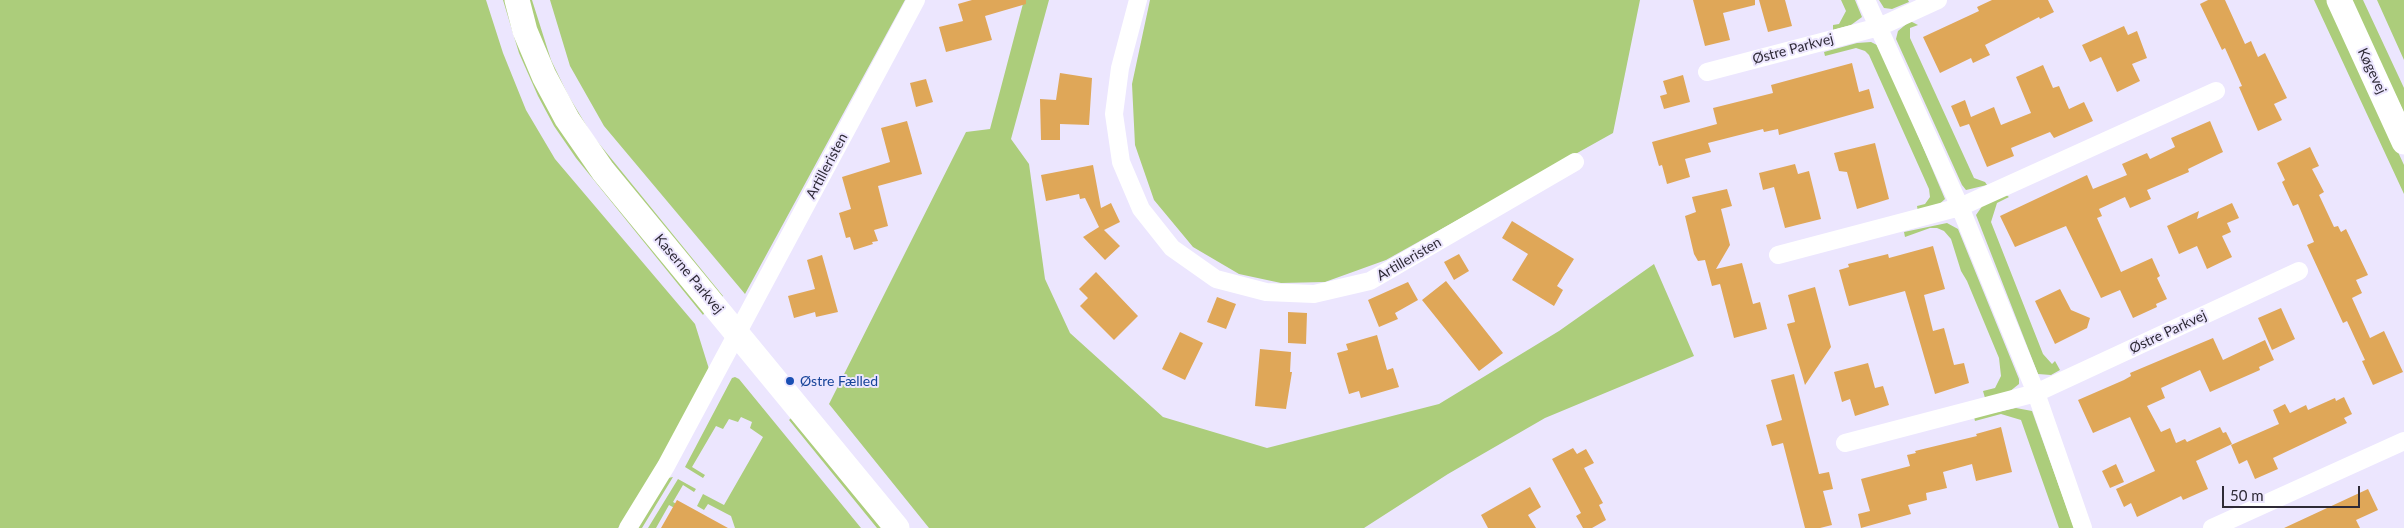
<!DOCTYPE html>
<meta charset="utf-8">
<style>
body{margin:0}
#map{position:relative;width:2404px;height:528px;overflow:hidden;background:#ece6fe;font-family:Lato,sans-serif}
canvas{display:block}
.scale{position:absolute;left:2222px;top:486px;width:138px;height:22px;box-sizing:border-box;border:2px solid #2e2a36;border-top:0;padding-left:6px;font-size:15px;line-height:18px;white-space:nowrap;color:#2e2a36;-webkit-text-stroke:4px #ece6fe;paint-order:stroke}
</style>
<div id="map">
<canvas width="2404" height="528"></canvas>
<div class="scale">50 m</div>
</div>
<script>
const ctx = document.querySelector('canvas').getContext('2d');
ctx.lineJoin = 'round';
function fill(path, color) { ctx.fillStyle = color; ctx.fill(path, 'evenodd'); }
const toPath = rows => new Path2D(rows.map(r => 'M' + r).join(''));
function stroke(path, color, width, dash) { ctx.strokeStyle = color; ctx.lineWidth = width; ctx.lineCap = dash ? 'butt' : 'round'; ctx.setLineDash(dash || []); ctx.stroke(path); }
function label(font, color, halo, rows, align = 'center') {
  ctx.font = font + ' Lato,sans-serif'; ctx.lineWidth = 4; ctx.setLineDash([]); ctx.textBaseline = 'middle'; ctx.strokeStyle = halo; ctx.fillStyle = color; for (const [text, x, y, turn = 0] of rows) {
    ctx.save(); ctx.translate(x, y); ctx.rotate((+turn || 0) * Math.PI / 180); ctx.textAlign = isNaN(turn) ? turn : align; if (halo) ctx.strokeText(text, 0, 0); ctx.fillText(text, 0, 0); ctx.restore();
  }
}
const green = toPath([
 [0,0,486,0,503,53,526,110,555,159,695,324,709,369,647,484,618,528,0,528],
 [503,0,507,0,523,51,705,312,703,315,576,158,554,126,538,96,519,53],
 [527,0,532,0,551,60,568,95,592,135,723,296,719,300,602,154,548,63],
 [550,0,905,0,745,294,604,126,570,66],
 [1024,0,1049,0,1011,139,1029,164,1045,279,1070,333,1163,417,1267,448,1439,404,1559,331,1654,264,1694,356,1545,418,1448,474,1364,528,929,528,829,404,966,132,990,129],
 [1150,0,1640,0,1613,133,1386,260,1325,282,1281,283,1239,274,1193,247,1154,200,1135,145,1132,84],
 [1841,0,1855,0,1862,17,1851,25,1833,30,1833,25,1839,24,1846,11],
 [1879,0,1908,0,1909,2,1892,9,1884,8],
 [2314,0,2328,0,2404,165,2404,194],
 [2351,0,2363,0,2404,88,2404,113],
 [2377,0,2404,0,2404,60],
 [1910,21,1918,25,1910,28,1910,38,1974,178,1985,182,1987,185,1966,190,1962,185,1896,39,1898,31],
 [1871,42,1877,45,1894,79,1945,199,1935,208,1918,212,1917,206,1925,204,1930,197,1929,189,1869,55,1865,51,1856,48,1825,56,1824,52,1857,43],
 [2005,194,2009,197,1997,203,1991,222,2043,354,2052,364,2055,361,2060,370,2051,375,2038,374,1976,215,1983,205],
 [1947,223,1958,229,2019,379,2019,384,2009,392,1985,398,1983,391,1995,388,2001,376,1999,358,1967,281,1961,271,1951,239,1944,231,1937,228,1930,228,1905,237,1904,232],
 [735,377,739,379,861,528,735,528,731,516,708,504,704,510,697,506,703,494,724,505,763,437,750,428,752,422,741,417,738,422,729,419,723,429,716,426,692,467,705,475,703,478,685,467,732,378],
 [2016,408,2032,411,2074,528,2059,528,2021,420,2001,414,1975,421,1974,417],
 [792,417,883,528,877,528,789,420],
 [673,477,642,528,637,528,668,478],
 [678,479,696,489,694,492,683,485,673,502,685,509,682,512,669,505,656,528,648,528]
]);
const building = toPath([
 [972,0,1026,0,1026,4,985,16,992,40,946,52,939,27,963,21,958,4],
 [1693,0,1755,0,1755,5,1723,13,1730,40,1705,46],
 [1759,0,1785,0,1792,26,1768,32],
 [1992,0,2048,0,2054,12,2040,19,2039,17,1985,45,1990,55,1973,63,1971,58,1940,73,1923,37,1979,11,1977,7],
 [2208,0,2225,0,2245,44,2251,41,2258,57,2265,53,2287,98,2274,104,2282,120,2258,131,2239,87,2242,86,2225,48,2222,50,2200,4],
 [2124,26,2128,35,2137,31,2147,58,2132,64,2140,81,2117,92,2101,57,2090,62,2082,45],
 [1852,63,1859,92,1869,89,1874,108,1779,135,1778,129,1764,132,1763,129,1708,143,1711,152,1685,159,1690,177,1667,184,1662,165,1659,166,1652,142,1717,124,1713,108,1773,93,1771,85],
 [2043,65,2053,88,2059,86,2069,109,2084,102,2093,121,2054,138,2050,132,2011,148,2014,156,1987,167,1969,124,1960,127,1951,106,1965,100,1971,117,1994,107,2001,125,2031,113,2016,77],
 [1060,73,1092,78,1089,125,1060,124,1060,140,1041,140,1040,99,1056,100],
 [1683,75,1690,102,1664,109,1660,96,1667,94,1663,81],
 [926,79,933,102,916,107,910,83],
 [907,121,922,174,878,186,888,226,874,230,878,241,872,242,873,244,854,250,850,237,846,238,839,213,851,209,842,177,890,162,881,128],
 [2210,121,2223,152,2188,169,2189,172,2147,190,2151,199,2130,208,2125,197,2099,209,2102,216,2097,218,2121,272,2152,258,2160,276,2157,278,2167,299,2156,304,2157,307,2133,318,2120,290,2101,298,2066,226,2015,247,2000,216,2087,175,2093,189,2127,175,2122,164,2147,153,2150,159,2175,147,2171,138],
 [1875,143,1889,199,1857,209,1847,172,1839,171,1834,153],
 [2310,147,2319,166,2312,169,2324,192,2319,195,2334,227,2338,226,2341,232,2346,229,2368,275,2356,280,2362,293,2352,298,2370,338,2384,331,2403,372,2373,385,2362,361,2365,360,2347,321,2343,323,2307,245,2314,242,2298,204,2293,206,2282,182,2285,180,2277,163],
 [1795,164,1798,174,1809,171,1821,219,1785,228,1774,187,1763,190,1759,173],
 [1093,165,1101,208,1111,203,1120,222,1104,230,1120,246,1105,260,1083,237,1099,227,1085,198,1080,199,1079,194,1046,201,1041,175],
 [1727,189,1732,206,1721,209,1730,245,1716,269,1742,263,1753,304,1760,302,1767,329,1734,338,1720,284,1712,286,1705,260,1698,261,1694,254,1685,216,1696,212,1692,197],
 [2232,203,2239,218,2227,223,2231,232,2222,236,2232,257,2207,269,2197,246,2179,254,2167,226,2199,211,2197,219],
 [1512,221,1574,259,1557,286,1563,290,1554,306,1512,280,1528,254,1502,238],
 [1933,246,1945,289,1924,295,1933,331,1944,328,1954,365,1964,363,1969,383,1935,394,1905,291,1849,306,1839,270,1849,267,1848,264,1888,254,1889,258],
 [1459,254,1469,271,1454,280,1444,262],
 [822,255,838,312,816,317,815,312,794,318,788,296,815,289,807,260],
 [1096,272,1138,316,1114,340,1080,306,1088,298,1079,289],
 [1446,281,1503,353,1479,371,1422,300],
 [1408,282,1418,300,1395,313,1398,319,1379,327,1368,300],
 [1815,287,1831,347,1805,385,1787,324,1795,322,1788,295],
 [2060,289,2071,310,2090,318,2087,328,2055,344,2035,301],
 [1217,297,1236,304,1226,329,1207,322],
 [2281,308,2295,339,2272,350,2258,318],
 [1288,312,1307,313,1306,344,1288,343],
 [1180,332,1203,343,1185,380,1162,369],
 [1377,335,1387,370,1393,368,1399,387,1361,398,1359,391,1349,394,1337,353,1348,350,1346,344],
 [2213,338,2223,360,2265,340,2274,360,2259,367,2260,370,2210,392,2200,370,2161,388,2165,398,2147,406,2161,432,2170,428,2176,443,2185,439,2187,442,2220,427,2223,433,2226,432,2232,444,2196,461,2208,489,2183,500,2181,496,2137,517,2131,503,2124,507,2116,489,2155,471,2130,417,2093,433,2078,400,2124,380,2131,376,2130,373],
 [1260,349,1291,352,1290,372,1292,372,1286,409,1255,406],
 [1868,363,1875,388,1883,386,1889,405,1855,416,1850,399,1842,402,1834,372],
 [1794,374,1819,474,1829,472,1833,489,1823,491,1832,525,1820,528,1805,528,1783,443,1772,446,1766,425,1782,420,1771,380],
 [2344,397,2352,414,2344,418,2347,423,2273,458,2278,469,2255,479,2247,460,2239,464,2231,445,2279,424,2273,410,2285,404,2290,413,2306,405,2308,410,2335,398,2336,401],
 [2001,427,2012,472,1976,481,1972,464,1943,472,1947,488,1926,493,1927,500,1908,505,1911,514,1861,528,1858,514,1870,511,1861,479,1910,466,1907,455,1916,453,1915,451,1977,436,1976,434],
 [1573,448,1577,454,1586,449,1594,463,1584,468,1603,503,1599,505,1606,520,1592,528,1583,528,1576,516,1581,513,1552,459],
 [2116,464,2124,482,2110,488,2102,471],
 [1530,487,1541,507,1528,515,1536,528,1488,528,1481,515],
 [2368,489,2378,510,2356,520,2360,528,2284,528],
 [677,500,728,528,661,528]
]);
const street = toPath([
 [1138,0,1120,68,1114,114,1121,162,1141,209,1172,248,1216,279,1266,292,1314,294,1370,281,1575,162],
 [1866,0,1960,207,2036,393,2083,528],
 [1707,72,1879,27,1938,0],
 [1778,255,1960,207,2216,91],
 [1845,443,2036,393,2299,271],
 [628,528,666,466,916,0],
 [2212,528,2404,441]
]);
const secondary = toPath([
 [517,0,525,31,544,76,567,119,603,171,897,528],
 [2339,0,2404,142]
]);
const markers = [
 [790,381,5,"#1a4fb4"]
];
const streetNames = [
 ["Østre Parkvej",1793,49,-15],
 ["Køgevej",2372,71,65],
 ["Artilleristen",827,166,-62],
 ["Artilleristen",1409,259,-30],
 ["Kaserne Parkvej",689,274,50],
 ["Østre Parkvej",2168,332,-25]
];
const transitNames = [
 ["Østre Fælled",800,381]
];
fill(green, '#accd7b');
fill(building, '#dfa758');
stroke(street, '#fff', 18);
stroke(secondary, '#fff', 25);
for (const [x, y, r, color] of markers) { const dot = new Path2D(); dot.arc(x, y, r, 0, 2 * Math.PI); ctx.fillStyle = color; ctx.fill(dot); stroke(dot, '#ece6fe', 2); }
label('14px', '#2e2a36', '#ece6fe', streetNames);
label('14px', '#164399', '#ece6fe', transitNames, 'left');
</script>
